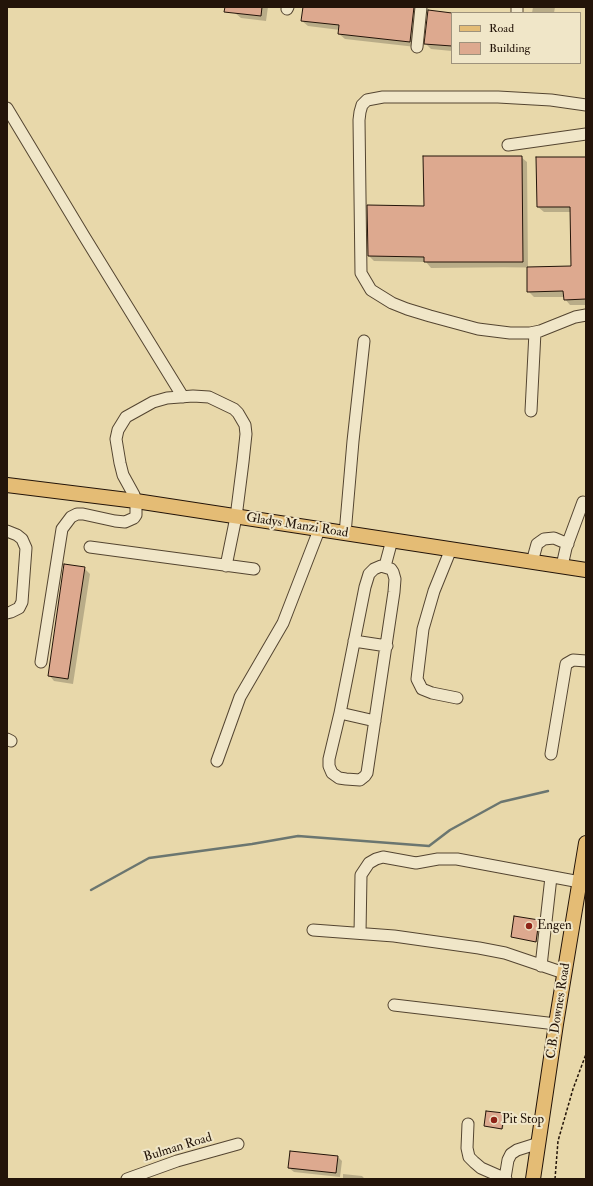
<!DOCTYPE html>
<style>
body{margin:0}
#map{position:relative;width:593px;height:1186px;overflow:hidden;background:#e8d8aa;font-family:"IM FELL Double Pica",serif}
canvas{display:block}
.frame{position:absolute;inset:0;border:8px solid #231409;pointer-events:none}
.legend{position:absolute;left:451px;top:12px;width:130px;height:52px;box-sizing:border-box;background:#f0e6c8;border:1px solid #9e927c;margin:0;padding:5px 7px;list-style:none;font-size:12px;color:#231409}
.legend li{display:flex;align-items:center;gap:8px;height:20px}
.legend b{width:20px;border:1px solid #9e927c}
</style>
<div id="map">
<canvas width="593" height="1186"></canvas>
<div class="frame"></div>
<ul class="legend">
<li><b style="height:5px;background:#e4bc75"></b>Road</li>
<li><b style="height:11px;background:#dda98f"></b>Building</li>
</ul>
</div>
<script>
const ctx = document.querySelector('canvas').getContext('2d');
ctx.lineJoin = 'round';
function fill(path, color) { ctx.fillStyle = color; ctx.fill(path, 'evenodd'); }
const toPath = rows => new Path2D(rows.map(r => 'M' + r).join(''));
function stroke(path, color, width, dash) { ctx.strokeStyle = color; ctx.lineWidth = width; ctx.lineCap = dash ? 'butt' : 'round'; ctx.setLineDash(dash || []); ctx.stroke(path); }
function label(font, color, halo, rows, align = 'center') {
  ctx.font = font + ' "IM FELL Double Pica",serif'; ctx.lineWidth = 4; ctx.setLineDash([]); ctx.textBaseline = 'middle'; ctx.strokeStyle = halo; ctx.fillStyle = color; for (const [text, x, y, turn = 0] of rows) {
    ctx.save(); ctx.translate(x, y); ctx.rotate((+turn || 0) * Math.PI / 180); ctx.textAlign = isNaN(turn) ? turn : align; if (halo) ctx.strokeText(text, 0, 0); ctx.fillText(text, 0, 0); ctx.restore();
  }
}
const shadow = toPath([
 [236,7,268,7,266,21,241,18,235,13],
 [304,7,422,7,416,47,345,39,339,34,340,30,308,26,302,21],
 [533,7,555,7,554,13,532,13],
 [452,14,452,51,431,49,425,43],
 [521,157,527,162,528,268,572,267,571,212,544,212,538,207,586,158,586,305,570,305,565,299,564,297,534,297,528,291,528,267,431,268,426,262,374,261,369,256,425,207],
 [84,568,90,574,73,684,54,681,49,675],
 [539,921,540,922,537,942,512,937],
 [487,1112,505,1115,503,1129,485,1126],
 [338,1157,342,1161,340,1177,294,1172,289,1168],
 [343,1174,362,1176,365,1179,343,1179]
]);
const stream = toPath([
 [91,890,149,858,252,844,298,836,429,846,450,830,501,802,548,791]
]);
const building = toPath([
 [225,7,262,7,261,16,224,12,225,7],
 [303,7,414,7,410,42,338,34,339,25,301,21,303,7],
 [428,10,452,13,452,46,424,44,428,10],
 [423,156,522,156,523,262,424,262,424,257,368,256,367,205,424,206,423,156],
 [536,157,586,157,586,299,564,300,563,291,527,292,527,267,571,266,570,207,537,207,536,157],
 [64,564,85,567,68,679,48,676,64,564],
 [514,916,539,920,536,942,511,937,514,916],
 [486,1111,504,1113,502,1129,484,1126,486,1111],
 [290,1151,338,1156,336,1173,288,1168,290,1151]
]);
const path = toPath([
 [555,1179,558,1141,573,1089,586,1054]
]);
const minor = toPath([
 [287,9,288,7],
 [517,13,517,7],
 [417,47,421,7],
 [586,105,551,100,498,97,383,97,367,100,362,105,360,112,359,120,361,273,371,290,392,303,407,309,430,316,478,329,510,333,530,333,540,331,575,317,586,315],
 [7,108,84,236,183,397],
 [508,145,586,134],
 [531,411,535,332],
 [7,531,17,535,22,539,26,548,22,602,19,608,11,612,7,613],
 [345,534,353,441,364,341],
 [90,547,254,569],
 [451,549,434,591,423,629,417,679,422,689,432,693,457,698],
 [532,562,537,544,544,539,554,538,568,544],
 [381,566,391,569,393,572,395,579,394,592,367,773,365,776,360,780,346,779,339,778,332,773,329,766,329,759,340,713,365,587,369,574,374,569,381,566],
 [385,566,392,540],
 [562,566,566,548,583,502],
 [354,641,387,646],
 [41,662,62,529,71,517,77,514,83,514,115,521,125,522,134,518,136,515,136,501,134,495,123,475,120,463,116,439,118,430,126,417,153,402,167,398,193,396,209,397,234,409,238,413,245,425,246,434,243,462,236,517,226,566],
 [340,713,375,721],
 [7,739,11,741],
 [551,754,566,664,573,660,586,661],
 [217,761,240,697,283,623,319,530],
 [313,930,394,936,479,948,505,953,564,973],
 [360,933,361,875,369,863,376,859,383,857,416,863,438,859,457,859,580,882],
 [541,966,551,877],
 [394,1005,556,1024],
 [468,1124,467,1148,469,1157,474,1162,481,1168,506,1179],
 [505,1178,508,1160,511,1154,517,1150,539,1143],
 [127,1179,177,1161,238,1144]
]);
const major = toPath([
 [7,485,136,501,586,570],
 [533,1179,556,1024,586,843]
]);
const markers = [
 [529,926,4,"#8f2418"],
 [494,1120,4,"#8f2418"]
];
const streetNames = [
 ["Gladys Manzi Road",297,526,9],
 ["C.B. Downes Road",559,1011,-81],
 ["Bulman Road",178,1148,-17]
];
const poiNames = [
 ["Engen",537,926],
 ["Pit Stop",502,1120]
];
fill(shadow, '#0003');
stroke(stream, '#6b7670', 2.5);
fill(building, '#dda98f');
stroke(building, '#231409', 1);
stroke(minor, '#544531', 13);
stroke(major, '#231409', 16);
stroke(path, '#231409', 1.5, [3, 2]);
stroke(minor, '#f0e6c8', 11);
stroke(major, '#e4bc75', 14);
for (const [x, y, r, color] of markers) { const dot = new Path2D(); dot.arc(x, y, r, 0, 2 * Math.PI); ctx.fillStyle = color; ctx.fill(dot); stroke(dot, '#f0e6c8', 1.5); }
label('13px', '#231409', '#f0e6c8', streetNames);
label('13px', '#231409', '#f0e6c8', poiNames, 'left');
</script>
